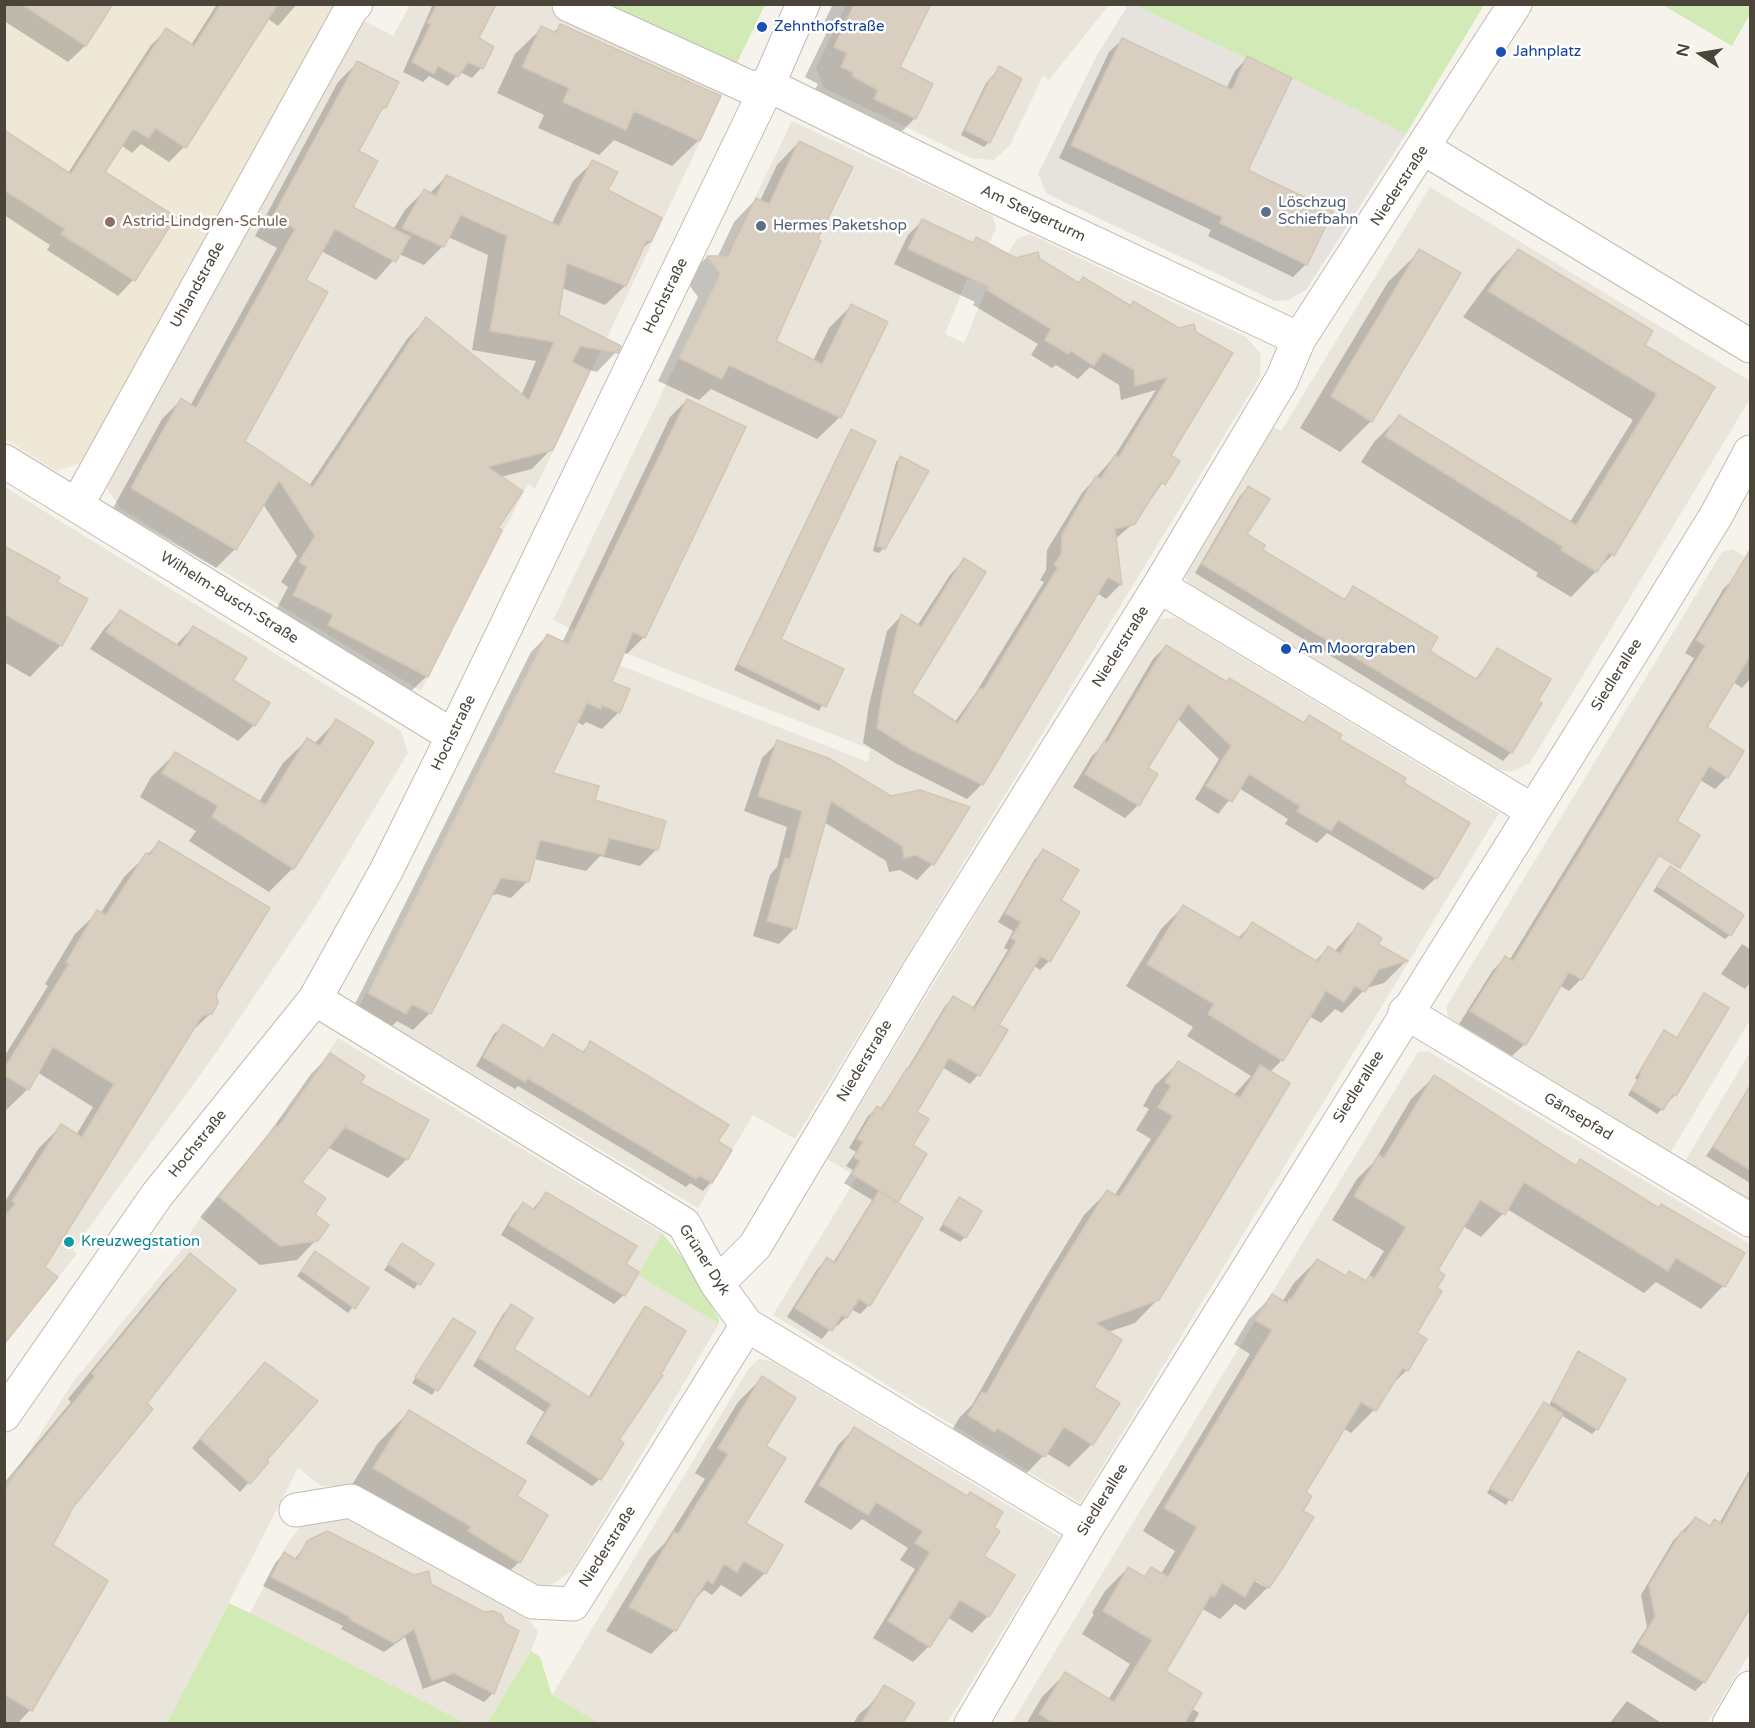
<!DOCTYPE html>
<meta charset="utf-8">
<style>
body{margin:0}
#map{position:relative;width:1755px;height:1728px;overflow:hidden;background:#f6f3ec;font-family:"Varela Round",sans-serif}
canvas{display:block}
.frame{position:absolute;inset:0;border:6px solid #4b4439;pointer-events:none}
.north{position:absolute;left:1671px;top:24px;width:60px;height:60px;-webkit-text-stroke:4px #fff;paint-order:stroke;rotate:282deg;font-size:16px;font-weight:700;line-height:24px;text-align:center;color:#4b4439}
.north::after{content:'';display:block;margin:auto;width:21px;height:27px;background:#4b4439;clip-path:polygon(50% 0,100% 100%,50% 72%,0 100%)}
</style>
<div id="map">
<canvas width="1755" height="1728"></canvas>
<div class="frame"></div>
<div class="north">N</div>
</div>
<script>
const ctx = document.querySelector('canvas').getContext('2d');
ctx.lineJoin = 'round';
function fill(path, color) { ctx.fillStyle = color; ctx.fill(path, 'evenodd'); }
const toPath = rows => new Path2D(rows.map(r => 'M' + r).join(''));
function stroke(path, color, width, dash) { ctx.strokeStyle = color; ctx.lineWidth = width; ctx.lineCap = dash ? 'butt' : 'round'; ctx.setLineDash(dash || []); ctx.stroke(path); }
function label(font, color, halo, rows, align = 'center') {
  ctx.font = font + ' "Varela Round",sans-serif'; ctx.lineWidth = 5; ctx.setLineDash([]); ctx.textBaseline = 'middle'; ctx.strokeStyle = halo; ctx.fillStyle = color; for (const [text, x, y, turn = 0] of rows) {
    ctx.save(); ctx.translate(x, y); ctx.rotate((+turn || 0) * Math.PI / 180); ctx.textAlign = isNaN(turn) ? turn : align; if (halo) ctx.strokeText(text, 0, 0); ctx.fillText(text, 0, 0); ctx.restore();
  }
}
const residential = toPath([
 [410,5,547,5,727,85,535,489,528,484,421,691,121,509,106,487,363,20,393,36],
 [846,5,1109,5,1049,80,1043,76,1010,145,994,160,971,158,824,88,816,68],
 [792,121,993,216,996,229,971,280,967,279,945,334,964,343,987,287,1017,239,1030,234,1246,337,1261,354,1260,377,795,1139,753,1115,698,1208,359,1006,385,960,547,633,588,653,868,762,870,749,597,642,553,620,719,274,715,270,722,255,727,255],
 [1430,187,1750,381,1750,399,1530,763,1511,772,1490,768,1194,589,1185,578,1186,562,1271,425,1281,431],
 [5,487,401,731,408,753,318,902,216,1053,73,1250,77,1254,5,1343],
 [1732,549,1750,560,1750,1020,1671,1152,1448,1017,1446,1007,1722,552],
 [1177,618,1499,813,1080,1503,773,1315,857,1177,827,1159,1156,619],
 [338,1038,662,1233,638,1275,719,1324,572,1571,548,1587,519,1583,377,1495,344,1486,321,1486,298,1468,167,1723,5,1724,5,1489,73,1382,184,1247,193,1228,295,1101],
 [1428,1051,1750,1244,1750,1653,1707,1723,1011,1724,1418,1052],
 [1750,1052,1750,1200,1685,1161],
 [759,1359,772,1361,1060,1537,947,1723,599,1723,552,1695,749,1368],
 [348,1515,365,1520,528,1618,538,1632,531,1651,487,1723,466,1723,250,1613,285,1547,300,1527,321,1517]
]);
const industrial = toPath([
 [1128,5,1135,5,1245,58,1247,55,1406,134,1306,290,1288,300,1275,301,1047,194,1038,174,1097,55]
]);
const education = toPath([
 [4,5,335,5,83,463,56,471,5,439]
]);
const green = toPath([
 [585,5,765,5,733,71],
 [1135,5,1484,5,1406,134,1247,56,1245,58],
 [1663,5,1750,5,1750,14,1732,46],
 [662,1233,686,1262,719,1319,719,1324,638,1275],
 [229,1603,250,1613,466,1723,167,1723],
 [531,1651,540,1657,552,1695,599,1723,487,1723]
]);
const shadow = toPath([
 [4,4,111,4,85,46,68,62,4,21],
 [217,4,297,4,278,26,267,18,184,147,169,162,141,144,132,153,121,145,103,172,174,218,133,280,118,296,47,250,50,245,4,215,4,132,68,173,151,45,167,30,191,45],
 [433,4,477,4,477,39,492,47,481,68,472,78,460,72,448,86,429,76,423,82,403,72],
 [833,4,928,4,898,68,915,118,885,149,811,97,818,84,805,77,828,30,822,27],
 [560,26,699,140,672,166,614,140,599,155,538,128,544,115,497,93,515,54,542,28,553,33],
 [1122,40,1226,89,1235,71,1247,58,1246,171,1331,212,1306,264,1293,277,1208,236,1211,230,1059,158,1109,52],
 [357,63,385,107,376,117,357,151,351,208,393,230,405,210,424,191,429,194,447,176,551,225,573,181,593,162,606,191,660,219,650,242,641,250,625,286,605,305,562,288,557,316,616,352,597,372,589,370,551,449,532,469,500,477,496,528,427,676,407,695,274,614,288,587,281,582,297,556,263,504,235,549,216,568,113,508,162,419,181,400,190,406,277,248,255,236,338,82],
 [448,237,488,255,472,350,536,361,521,396,426,319,407,339,309,486,243,441,304,281,321,251,376,280,399,254,424,265,443,246],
 [1000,68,989,142,984,147,961,135,986,83],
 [799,142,816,240,774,342,813,361,829,328,851,306,840,417,817,439,711,389,699,400,658,381,698,297,685,279,707,257,717,258,734,222,756,199,760,201,777,165],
 [923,220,971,244,976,239,1016,259,1038,260,1078,284,1083,279,1129,307,1134,303,1179,330,1169,455,1178,461,1134,523,1115,539,1121,584,1106,599,1097,593,982,784,967,799,897,764,863,743,869,705,887,631,901,616,917,626,950,575,964,560,910,694,954,723,975,694,1044,582,1040,580,1046,570,1047,550,1082,493,1114,457,1156,390,1121,400,1119,385,1090,367,1078,379,1056,365,1052,368,1031,355,1038,344,973,305,975,302,894,264,908,235],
 [1518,250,1643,345,1713,388,1612,555,1571,597,1536,576,1538,573,1361,462,1374,442,1399,417,1570,522,1633,420,1463,317,1493,276],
 [1420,251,1371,421,1340,452,1300,428,1388,282],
 [687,400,644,637,627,654,623,652,610,683,619,712,602,729,586,722,583,725,576,722,551,774,657,849,640,866,600,856,586,871,534,859,528,881,511,898,497,894,490,896,430,1013,413,1030,397,1021,388,1030,352,1010,531,652,547,636,562,643,670,417],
 [852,431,779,639,842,670,819,711,734,670,847,436],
 [901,457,884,548,879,553,873,551,896,462],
 [1248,487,1245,534,1261,550,1343,600,1354,588,1428,651,1475,680,1497,650,1536,701,1511,752,1503,761,1195,573,1240,496],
 [4,548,55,582,61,645,30,677,4,662],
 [1737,576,1750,584,1750,679,1742,688,1733,682,1705,728,1727,777,1715,789,1700,780,1581,979,1569,991,1559,985,1525,1044,1512,1056,1459,1024,1493,970,1505,958,1509,961,1694,658,1685,653,1724,588],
 [120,612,175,646,193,627,230,681,254,725,238,741,90,649,104,629],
 [1166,646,1226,683,1229,679,1302,723,1309,717,1402,783,1436,878,1423,890,1327,833,1317,843,1285,824,1288,819,1239,788,1218,814,1195,799,1219,759,1177,718,1146,769,1156,775,1138,805,1125,818,1073,787,1092,756,1101,747,1153,659],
 [336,721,293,868,269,892,189,841,196,831,140,797,151,777,175,754,259,802,283,763,307,740,314,744],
 [778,742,890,798,967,808,932,864,917,880,900,870,889,872,886,861,824,822,795,928,779,944,753,936,770,875,777,867,787,827,744,811,762,758],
 [159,843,214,994,211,1013,188,1035,43,1267,4,1339,4,1203,39,1148,61,1126,76,1135,93,1107,37,1072,28,1089,5,1111,4,1057,48,986,45,984,75,934,98,912,100,914,124,877],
 [1044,850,1058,901,1049,961,1040,970,1033,965,997,1026,1005,1031,978,1075,970,1084,942,1067,915,1113,911,1146,869,1305,860,1314,851,1309,846,1317,837,1326,834,1324,822,1339,787,1317,818,1268,827,1259,833,1263,872,1200,844,1183,853,1170,846,1166,856,1152,849,1148,868,1116,877,1108,880,1109,906,1071,945,1006,953,998,972,1009,1008,950,1004,948,1013,931,998,922,1035,859],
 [1666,873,1730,935,1725,939,1653,891],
 [1183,907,1237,939,1252,924,1315,961,1328,948,1334,952,1358,925,1376,944,1405,962,1384,983,1366,988,1342,1013,1335,1009,1321,1023,1309,1016,1282,1060,1270,1072,1158,1299,1135,1323,1108,1332,1092,1388,1117,1404,1092,1444,1069,1467,1046,1453,1021,1479,947,1438,960,1417,972,1405,1027,1308,1084,1215,1107,1192,1114,1196,1151,1139,1136,1130,1149,1109,1143,1106,1155,1085,1178,1063,1233,1096,1251,1076,1187,1036,1193,1027,1126,986,1161,929],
 [1742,944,1750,949,1750,983,1745,989,1721,974],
 [1704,995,1675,1095,1657,1114,1628,1095,1637,1080,1635,1078,1660,1037,1665,1032,1676,1039],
 [503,1026,542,1050,554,1036,581,1053,591,1043,716,1142,711,1182,703,1191,690,1183,686,1187,518,1086,515,1089,476,1066,494,1034],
 [330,1055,359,1084,407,1159,388,1178,327,1147,299,1182,313,1214,316,1240,297,1260,260,1265,200,1217,267,1136,311,1074],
 [1434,1077,1575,1167,1580,1161,1658,1209,1743,1253,1723,1286,1701,1309,1656,1282,1644,1293,1507,1209,1481,1237,1463,1226,1436,1271,1415,1333,1407,1370,1388,1388,1374,1410,1351,1433,1343,1428,1304,1493,1301,1511,1268,1587,1245,1610,1235,1604,1220,1619,1201,1608,1164,1671,1191,1708,1199,1713,1193,1724,1026,1724,1042,1697,1065,1674,1108,1700,1130,1664,1082,1634,1094,1614,1092,1613,1105,1591,1128,1568,1143,1577,1152,1569,1161,1574,1175,1551,1143,1531,1250,1354,1234,1344,1249,1319,1272,1296,1282,1302,1294,1283,1317,1260,1345,1277,1349,1273,1365,1282,1384,1251,1332,1220,1357,1179,1373,1163,1411,1099],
 [1249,1574,1265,1584,1265,1587,1248,1577],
 [1735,1114,1750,1123,1750,1183,1706,1156],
 [546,1193,624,1265,624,1295,614,1304,501,1235,514,1213,523,1204,532,1210],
 [959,1199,965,1237,960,1242,939,1230],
 [402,1245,432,1265,414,1289,384,1270],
 [315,1253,367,1289,348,1313,297,1276],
 [190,1255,144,1403,73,1505,51,1546,30,1710,17,1724,4,1724,4,1483,71,1402,68,1399,165,1280],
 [511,1306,512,1349,588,1398,638,1316,646,1308,617,1440,600,1479,592,1486,526,1443,544,1412,473,1366,503,1314],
 [453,1320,473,1333,432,1395,412,1383],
 [1579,1353,1597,1429,1592,1434,1561,1415,1506,1505,1487,1493,1539,1409,1544,1404,1548,1407],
 [256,1373,265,1460,267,1462,240,1492,192,1448],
 [762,1378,764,1446,744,1523,765,1573,741,1597,721,1585,712,1595,704,1590,691,1603,675,1630,651,1654,606,1631,650,1558,665,1543,705,1479,695,1473,738,1402],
 [409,1412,515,1496,519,1562,487,1593,343,1499,378,1443],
 [854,1429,992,1528,982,1557,1013,1576,988,1616,972,1633,947,1617,929,1646,913,1662,873,1638,915,1569,900,1560,908,1548,862,1519,851,1530,804,1502,838,1445],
 [1750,1469,1750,1596,1704,1682,1695,1691,1631,1652,1647,1627,1641,1595,1673,1541,1695,1518,1708,1527,1714,1521,1719,1524],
 [308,1542,493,1693,484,1702,444,1681,423,1689,405,1637,384,1652,341,1629,343,1626,263,1586,275,1563,284,1554,294,1560],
 [884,1687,901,1724,853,1724,859,1714,869,1706],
 [1627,1701,1663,1724,1609,1724]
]);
const building = toPath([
 [21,4,113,4,86,46,21,4],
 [221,4,278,4,186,148,155,128,149,138,133,129,105,172,176,217,135,281,61,234,65,229,4,190,4,130,71,174,166,28,194,46,221,4],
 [437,4,496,4,479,38,494,47,483,69,468,62,458,77,438,66,434,74,412,62,431,24,427,23,437,4],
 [854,4,931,4,900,67,933,84,916,119,874,99,878,90,852,76,854,73,841,67,847,53,834,47,854,4],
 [560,24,721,96,700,141,634,111,626,130,563,102,569,88,522,67,541,26,556,33,560,24],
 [1122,38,1232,90,1247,56,1292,78,1248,170,1333,211,1307,265,1220,223,1222,217,1071,145,1122,38],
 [357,61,399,82,386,108,383,107,359,151,378,161,353,207,410,237,396,262,335,229,306,280,328,292,245,441,313,487,426,317,529,400,554,342,490,331,507,236,461,215,444,247,402,228,424,189,436,196,446,175,559,226,592,160,618,172,608,190,662,218,651,242,647,240,626,286,567,263,559,315,621,346,618,353,580,346,572,362,590,371,553,450,488,467,523,491,498,528,502,530,428,677,328,625,333,615,293,595,307,567,299,562,315,536,279,480,236,550,131,488,181,398,196,408,295,229,273,216,357,61],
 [999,66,1022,79,990,143,965,130,991,77,993,78,999,66],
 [799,141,853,167,818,239,821,241,776,341,822,364,851,304,888,322,841,418,729,365,722,379,679,358,720,274,707,256,728,256,756,198,769,204,799,141],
 [922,219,973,243,976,237,1016,258,1038,252,1040,259,1079,283,1083,277,1131,306,1133,301,1179,328,1194,324,1196,332,1233,353,1171,455,1180,461,1165,485,1161,482,1135,524,1115,529,1122,585,1108,577,983,785,912,750,877,728,883,689,901,614,921,627,964,558,986,572,912,693,958,723,980,688,983,690,1058,567,1054,565,1061,554,1062,534,1096,476,1101,479,1115,455,1119,457,1168,377,1135,386,1134,370,1103,352,1094,366,1071,351,1068,354,1045,340,1051,329,987,290,989,287,908,249,922,219],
 [1419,249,1461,273,1372,422,1331,396,1419,249],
 [1518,249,1653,331,1645,345,1715,387,1614,556,1609,553,1597,572,1561,550,1563,547,1385,436,1399,415,1576,525,1657,394,1488,291,1518,249],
 [687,399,746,427,645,638,633,632,612,682,630,689,620,713,602,705,601,709,587,703,553,773,599,786,595,800,666,821,658,850,609,838,604,855,540,840,529,882,501,878,431,1014,412,1004,406,1014,368,993,547,634,568,644,687,399],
 [851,429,876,441,781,639,844,669,826,707,738,664,851,429],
 [900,456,929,471,885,549,877,546,900,456],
 [1248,486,1270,499,1247,534,1265,545,1263,550,1345,600,1353,586,1438,637,1430,651,1477,680,1497,648,1551,679,1538,701,1542,703,1512,753,1202,564,1248,486],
 [4,546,60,577,57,582,88,599,62,646,4,614,4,546],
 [1750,550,1750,656,1707,727,1744,751,1728,778,1709,766,1677,821,1700,835,1680,868,1659,855,1582,980,1569,972,1526,1045,1470,1011,1505,956,1513,961,1583,847,1705,646,1696,640,1750,550],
 [120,610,180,647,193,626,247,658,233,680,270,703,255,726,106,632,120,610],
 [1166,645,1227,682,1229,678,1304,723,1309,715,1342,735,1339,739,1406,778,1404,783,1470,823,1437,879,1338,820,1331,831,1297,811,1300,806,1249,774,1232,802,1206,786,1231,746,1188,704,1148,768,1158,774,1139,806,1085,774,1104,741,1107,743,1166,645],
 [336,719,374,742,294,869,212,817,218,806,162,773,175,752,266,805,307,738,320,746,336,719],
 [777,740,828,758,891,796,920,790,970,807,934,865,916,855,904,858,902,846,831,801,796,929,767,921,785,858,790,859,802,811,758,796,777,740],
 [159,841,270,908,216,994,218,1003,212,1014,202,1016,45,1267,58,1277,4,1344,4,1217,15,1204,12,1201,61,1124,82,1137,114,1084,53,1047,29,1090,4,1075,4,1069,69,964,66,962,97,910,106,915,146,853,150,855,159,841],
 [1043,849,1079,870,1061,900,1080,912,1050,962,1041,956,999,1025,1008,1030,980,1076,949,1058,917,1112,929,1119,913,1145,927,1154,898,1202,852,1174,860,1161,854,1157,863,1142,857,1139,877,1106,882,1109,907,1068,909,1069,953,996,975,1009,1016,941,1011,938,1021,922,1005,913,1043,849],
 [1670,866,1744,915,1731,936,1657,886,1670,866],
 [1183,905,1241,939,1252,922,1318,962,1328,946,1340,954,1358,923,1382,938,1378,944,1408,961,1379,969,1365,992,1355,986,1344,1002,1326,991,1283,1061,1208,1014,1214,1004,1147,964,1183,905],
 [1704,993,1729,1008,1676,1096,1673,1094,1663,1110,1632,1090,1641,1074,1639,1073,1664,1030,1677,1038,1704,993],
 [503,1024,544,1049,553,1034,584,1053,590,1041,729,1125,718,1141,732,1150,712,1183,699,1175,696,1179,527,1078,525,1082,483,1057,503,1024],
 [330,1053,365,1076,361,1083,429,1120,408,1160,345,1127,302,1182,326,1198,315,1214,329,1225,318,1241,280,1246,219,1197,276,1125,278,1127,330,1053],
 [1178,1061,1240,1098,1260,1065,1290,1083,1159,1300,1096,1323,1122,1340,1094,1387,1120,1403,1093,1445,1064,1427,1045,1457,997,1428,995,1432,968,1415,982,1392,986,1394,1049,1284,1107,1190,1119,1197,1173,1116,1158,1107,1171,1086,1165,1082,1178,1061],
 [1434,1075,1576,1166,1580,1159,1659,1208,1661,1204,1745,1253,1725,1287,1676,1258,1668,1271,1524,1182,1505,1215,1480,1200,1438,1270,1445,1275,1437,1288,1442,1291,1417,1333,1427,1339,1408,1371,1403,1368,1376,1411,1361,1402,1306,1492,1312,1496,1303,1511,1314,1517,1284,1566,1269,1588,1255,1579,1245,1597,1222,1583,1214,1597,1211,1595,1166,1671,1202,1693,1184,1724,1055,1724,1039,1714,1065,1672,1114,1702,1152,1640,1103,1611,1128,1567,1145,1577,1151,1567,1168,1577,1197,1527,1164,1508,1272,1330,1255,1320,1272,1294,1287,1303,1289,1299,1291,1300,1317,1259,1346,1276,1349,1271,1366,1281,1370,1275,1374,1279,1406,1227,1354,1196,1379,1155,1384,1158,1434,1075],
 [1750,1086,1750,1170,1713,1147,1750,1086],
 [879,1191,923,1218,870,1306,859,1299,847,1318,842,1315,832,1331,795,1308,827,1257,835,1263,879,1191],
 [546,1192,637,1246,626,1264,639,1272,625,1296,509,1225,523,1202,535,1210,546,1192],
 [959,1197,982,1211,966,1238,943,1224,959,1197],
 [402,1243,434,1264,420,1285,388,1264,402,1243],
 [315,1251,369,1288,355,1309,301,1271,315,1251],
 [190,1253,236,1290,147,1403,153,1409,74,1506,53,1545,108,1581,32,1711,4,1694,4,1491,15,1474,95,1376,92,1373,190,1253],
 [511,1304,533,1318,514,1349,590,1398,645,1306,686,1331,661,1374,663,1375,619,1440,624,1443,601,1480,532,1435,551,1404,479,1358,511,1304],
 [453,1318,476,1332,438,1391,415,1377,453,1318],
 [1578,1351,1626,1379,1598,1430,1552,1401,1578,1351],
 [265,1362,318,1401,267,1460,269,1462,250,1484,200,1439,265,1362],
 [762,1376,796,1398,766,1446,786,1458,746,1523,783,1545,766,1574,744,1561,737,1572,724,1564,713,1584,707,1580,676,1631,629,1607,674,1532,678,1534,728,1454,718,1448,762,1376],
 [1544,1402,1563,1414,1512,1501,1490,1488,1544,1402],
 [409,1410,526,1481,517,1496,548,1515,520,1563,468,1531,471,1527,373,1468,409,1410],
 [854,1427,967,1496,970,1492,1003,1512,994,1527,1000,1531,984,1556,1015,1575,989,1617,960,1600,930,1647,888,1621,930,1552,915,1543,923,1531,876,1502,868,1515,819,1485,854,1427],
 [1750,1473,1750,1608,1705,1683,1639,1643,1655,1617,1649,1585,1682,1531,1685,1533,1695,1517,1710,1526,1714,1519,1722,1524,1750,1473],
 [327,1531,414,1575,429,1571,431,1584,484,1612,493,1611,502,1615,505,1623,519,1631,494,1694,454,1673,432,1681,414,1629,394,1643,349,1619,350,1617,271,1577,284,1552,297,1560,307,1541,327,1531],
 [884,1685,915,1703,902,1724,861,1724,884,1685]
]);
const minor = toPath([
 [569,5,751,88,768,85,992,195,1299,339],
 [1425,149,1750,346],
 [4,461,453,736],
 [77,505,351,9,356,4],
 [1159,586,1533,811],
 [315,999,684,1224,717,1284,747,1325,1086,1529],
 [1405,1012,1750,1220],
 [717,1284,755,1246,920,969,1159,586,1282,379,1299,339,1515,4],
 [4,1415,157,1195,315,999,386,871,453,736,768,85,803,4],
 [296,1510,351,1501,533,1602,573,1604,747,1325],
 [971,1724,1086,1529,1647,628,1717,514,1750,452],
 [1729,1724,1750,1688]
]);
const markers = [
 [762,27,6,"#1a4fb4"],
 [1501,52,6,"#1a4fb4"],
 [1266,212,6,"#5c6f8a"],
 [110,222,6,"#8d6e63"],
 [761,226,6,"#5c6f8a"],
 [1286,649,6,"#1a4fb4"],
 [69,1242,6,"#0f9aa8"]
];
const transitNames = [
 ["Zehnthofstraße",774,27],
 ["Jahnplatz",1513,52],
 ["Am Moorgraben",1298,649]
];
const streetNames = [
 ["Niederstraße",1400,186,-57],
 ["Am Steigerturm",1033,214,25],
 ["Uhlandstraße",198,285,-61],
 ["Hochstraße",666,296,-64],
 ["Wilhelm-Busch-Straße",229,598,32],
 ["Niederstraße",1121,647,-58],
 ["Siedlerallee",1617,675,-58],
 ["Hochstraße",454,733,-64],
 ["Niederstraße",865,1061,-59],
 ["Siedlerallee",1359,1087,-58],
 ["Gänsepfad",1578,1117,31],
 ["Hochstraße",198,1144,-51],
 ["Grüner Dyk",704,1260,57],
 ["Siedlerallee",1103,1500,-58],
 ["Niederstraße",608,1547,-58]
];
const serviceNames = [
 ["Löschzug",1278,203],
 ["Schiefbahn",1278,220],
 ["Hermes Paketshop",773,226]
];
const educationNames = [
 ["Astrid-Lindgren-Schule",122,222]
];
const cultureNames = [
 ["Kreuzwegstation",81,1242]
];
fill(residential, '#eae5da');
fill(industrial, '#e6e2dd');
fill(education, '#efe8d6');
fill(green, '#d2eab5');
fill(shadow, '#0003');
fill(building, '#d8cfc1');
stroke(building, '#d3c7b4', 1.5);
stroke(minor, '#c2bbae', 35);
stroke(minor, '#fff', 33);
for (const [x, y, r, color] of markers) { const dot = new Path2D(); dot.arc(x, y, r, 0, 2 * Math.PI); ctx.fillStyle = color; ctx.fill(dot); stroke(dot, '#fff', 2); }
label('15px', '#164399', '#fff', transitNames, 'left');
label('15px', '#4b4439', '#fff', streetNames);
label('15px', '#4e5e75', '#fff', serviceNames, 'left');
label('15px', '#785e54', '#fff', educationNames, 'left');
label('15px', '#0d838f', '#fff', cultureNames, 'left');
</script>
